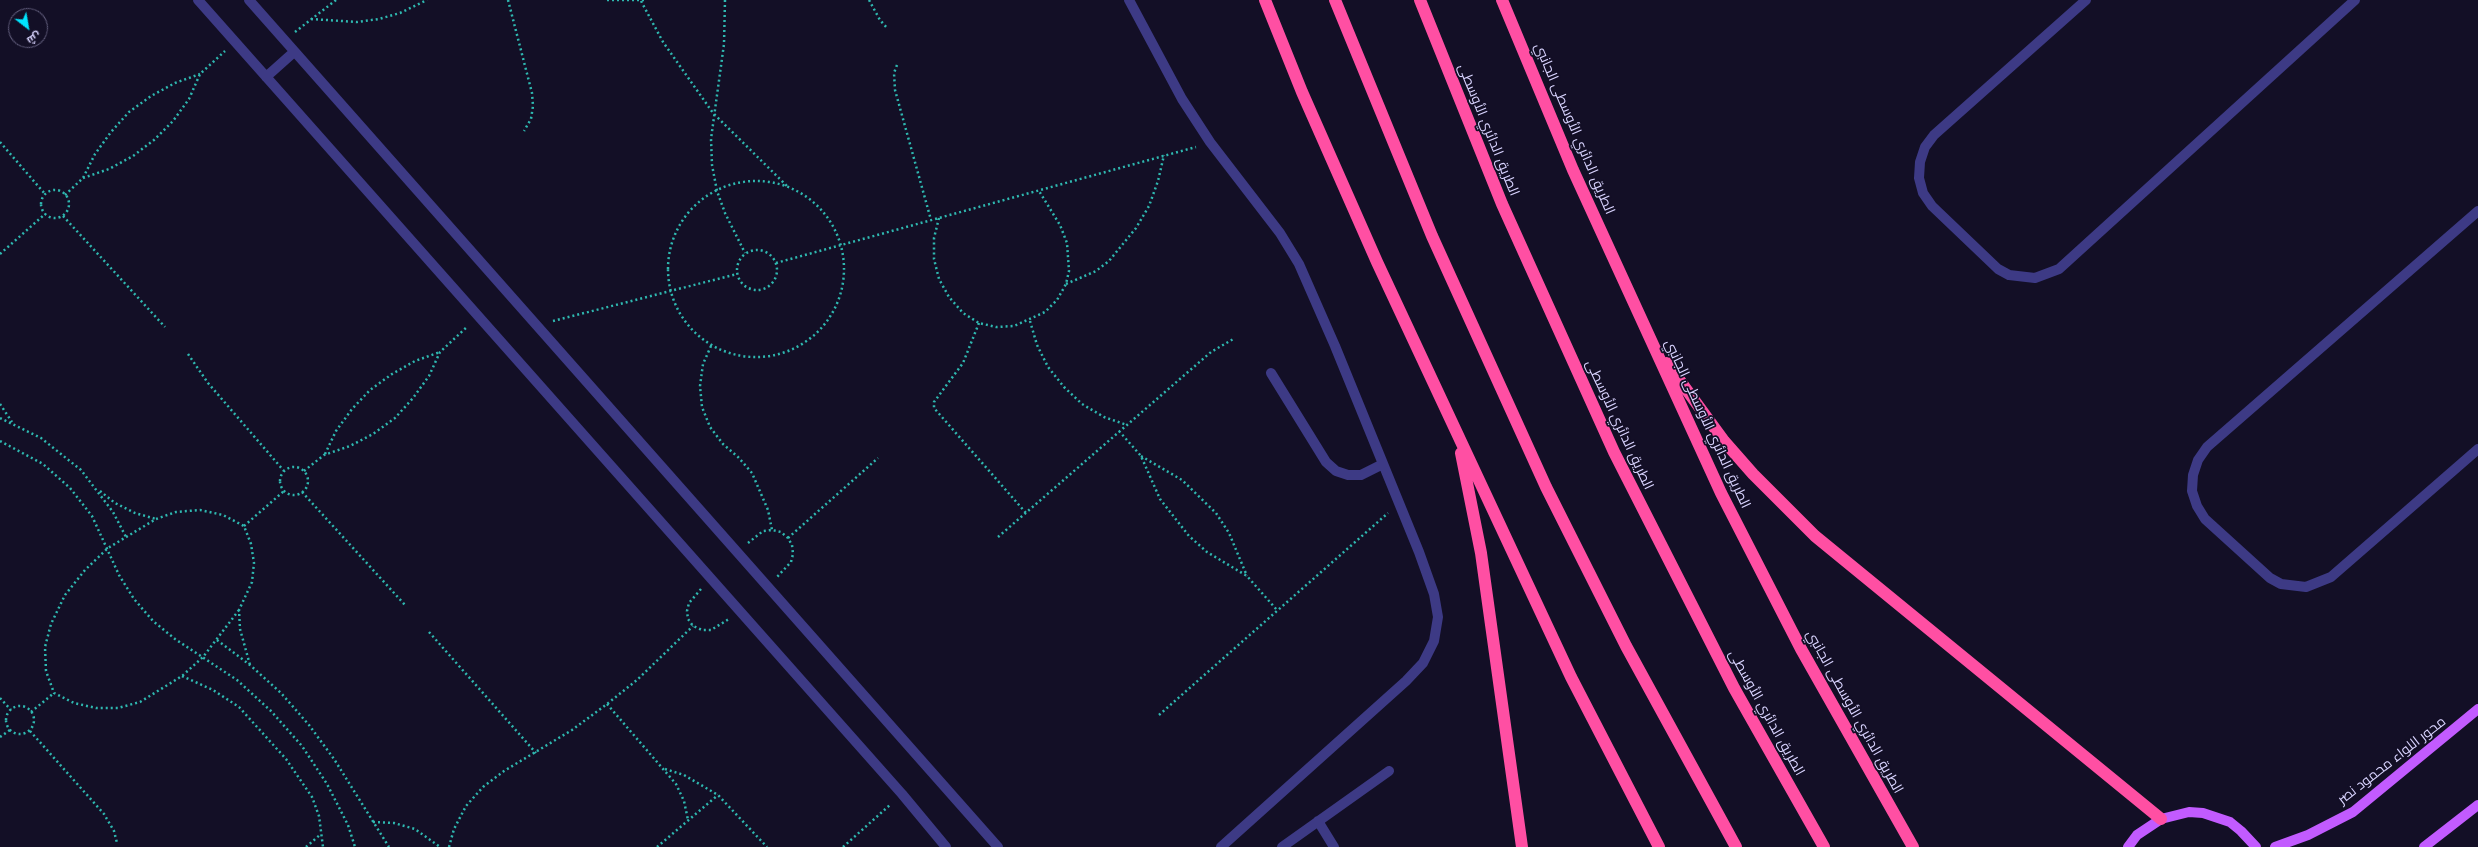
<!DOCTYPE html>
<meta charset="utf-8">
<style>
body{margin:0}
#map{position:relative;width:2478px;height:847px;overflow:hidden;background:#130f26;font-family:"Varela Round",Cairo,sans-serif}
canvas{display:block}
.north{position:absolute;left:8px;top:8px;width:40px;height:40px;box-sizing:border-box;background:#130f26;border:1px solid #625e7d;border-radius:50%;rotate:149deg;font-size:11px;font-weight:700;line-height:16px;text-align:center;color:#d9d4ff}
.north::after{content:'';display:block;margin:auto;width:14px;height:18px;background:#00e5ff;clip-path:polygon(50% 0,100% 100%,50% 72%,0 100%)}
</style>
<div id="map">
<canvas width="2478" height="847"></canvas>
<div class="north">ش</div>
</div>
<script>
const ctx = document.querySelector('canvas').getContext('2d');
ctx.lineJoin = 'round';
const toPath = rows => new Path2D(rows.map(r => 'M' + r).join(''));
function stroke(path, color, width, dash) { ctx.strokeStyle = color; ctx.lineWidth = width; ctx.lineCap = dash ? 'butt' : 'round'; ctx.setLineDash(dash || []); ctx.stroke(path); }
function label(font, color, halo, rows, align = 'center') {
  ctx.font = font + ' "Varela Round",Cairo,sans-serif'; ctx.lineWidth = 3.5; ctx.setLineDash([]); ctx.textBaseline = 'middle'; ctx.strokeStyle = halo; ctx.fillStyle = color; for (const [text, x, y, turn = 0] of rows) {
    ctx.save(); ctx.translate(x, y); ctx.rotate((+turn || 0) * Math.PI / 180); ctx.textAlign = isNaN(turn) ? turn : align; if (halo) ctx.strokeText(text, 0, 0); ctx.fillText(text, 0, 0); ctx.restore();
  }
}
const path = toPath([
 [508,0,532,93,533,106,531,119,524,131],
 [607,0,644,0],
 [725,0,724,44,711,139,712,165,717,191,725,213,745,253],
 [869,0,880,20,887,28],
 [641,1,663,42,713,113,787,186],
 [311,19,357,22,379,19,400,13,427,0],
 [295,32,336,0],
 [897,65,894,73,895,90,931,220],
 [0,142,45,194],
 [83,178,109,169,133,156,154,140,173,121,189,99,200,74,225,51],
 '668 269a88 88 0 1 1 176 0a88 88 0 1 1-176 0Z',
 '41 204a14 14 0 1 1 28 0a14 14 0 1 1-28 0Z',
 [65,195,83,178,95,154,111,132,129,112,151,96,175,83,200,74],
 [63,216,165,327],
 [939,218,934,238,934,259,939,279,949,297,963,313,979,323,996,327,1014,326,1045,312,1057,300,1066,284,1069,271,1067,243,1060,225,1039,191],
 '737 270a20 20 0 1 1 40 0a20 20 0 1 1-40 0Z',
 [0,254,45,214],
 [776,263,1196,147],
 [1066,284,1096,271,1109,261,1136,228,1149,206,1158,181,1164,155],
 [553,321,737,274],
 [1030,321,1037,345,1048,367,1064,387,1082,404,1104,417,1127,425],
 [979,323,963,363,934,402,934,408,1026,513],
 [711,346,703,364,700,386,702,407,710,427,723,444,738,457,752,473,768,510,772,530],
 [188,354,208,383,284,471],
 [0,404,12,422],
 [0,418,41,438,81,470,113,512,126,537],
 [1119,431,1141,456,1160,499,1189,536,1207,552,1247,576,1277,610],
 [0,441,43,464,70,488,92,516,119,575,134,599,153,621,175,639,237,680,271,711,302,746,327,784,348,825,355,847],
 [325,454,336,431,352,409,370,390,392,374,415,361,440,352],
 [1141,456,1182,480,1216,513,1229,533,1247,576],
 '280 481a14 14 0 1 1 28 0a14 14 0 1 1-28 0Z',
 [304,471,324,455,350,446,373,434,395,418,413,398,429,376,440,352,468,326],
 [100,491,115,503,135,513,156,519],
 [302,492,405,605],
 [244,526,284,491],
 [998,537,1211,352,1235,338],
 [788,538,878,458],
 [748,543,763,531,772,530,781,532,788,538,792,545,793,554,791,562,777,577],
 [701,589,689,603,687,611,688,619,693,626,702,630,711,630,729,619],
 [239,610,203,657,182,676,140,702,118,708,96,708,74,703,54,693,46,671,45,647,51,624,65,595,85,570,108,548,156,519,176,512,200,510,223,515,244,526,251,544,254,563,252,582,239,610,240,629,250,665],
 [429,632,536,753],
 [217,640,250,665,281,693,309,725,334,759,389,847],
 [182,676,213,690,239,707,286,759,312,797,319,816,323,847],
 [0,698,11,710],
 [607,704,676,784,684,801,688,820],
 '6 720a14 14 0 1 1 28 0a14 14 0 1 1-28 0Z',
 [31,712,54,693],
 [1159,715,1388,513],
 [30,731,104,814,114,831,117,843],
 [0,737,10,730],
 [665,769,684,775,718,795,767,847],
 [373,822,394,823,415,829,440,847],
 [306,847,321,834],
 [449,847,454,829,466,806,483,787,504,771,572,730,607,704,637,680,693,626],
 [657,847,718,795],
 [843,847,891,804]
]);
const minor = toPath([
 [198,0,902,794,946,847],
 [249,0,998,847],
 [1129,0,1182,99,1210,142,1280,233,1299,264,1335,346,1419,552,1434,594,1438,617,1434,641,1423,663,1406,681,1221,847],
 [2086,0,1934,135,1925,147,1920,162,1919,178,1923,193,1932,206,1998,269,2009,275,2035,278,2059,269,2355,0],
 [266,77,294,52],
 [2478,211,2207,447,2198,460,2193,475,2192,491,2197,506,2205,519,2270,578,2281,584,2306,587,2331,577,2478,449],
 [1271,373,1326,462,1336,471,1348,475,1361,475,1383,464],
 [1318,821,1334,847],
 [1282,847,1389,771]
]);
const major = toPath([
 [2128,847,2137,835,2161,819,2189,812,2203,813,2230,822,2241,831,2256,847],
 [2275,847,2308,835,2353,812,2478,709],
 [2424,847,2478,805]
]);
const highway = toPath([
 [1265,0,1302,92,1377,262,1571,677,1659,847],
 [1335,0,1432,236,1546,487,1626,646,1736,847],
 [1420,0,1502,204,1614,452,1734,688,1824,847],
 [1502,0,1573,170,1721,493,1801,649,1913,847],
 [1667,363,1724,441,1753,474,1815,536,2161,819],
 [1461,453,1481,553,1522,847]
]);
const streetNames = [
 ["الطريق الدائري الأوسطى الجانبي",1574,129,67],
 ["الطريق الدائري الأوسطى",1488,130,68],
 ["الطريق الدائري الأوسطى الجانبي",1707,424,65],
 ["الطريق الدائري الأوسطى",1619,425,65],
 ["الطريق الدائري الأوسطى الجانبي",1854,712,61],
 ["الطريق الدائري الأوسطى",1766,713,61],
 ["محور اللواء محمود نصر",2392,761,-38]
];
stroke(path, '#2fb8b0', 2.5, [2, 3]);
stroke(minor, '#3d3a85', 10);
stroke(major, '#c25bff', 10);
stroke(highway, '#ff4fa3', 12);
label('14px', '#d9d4ff', '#130f26', streetNames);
</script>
